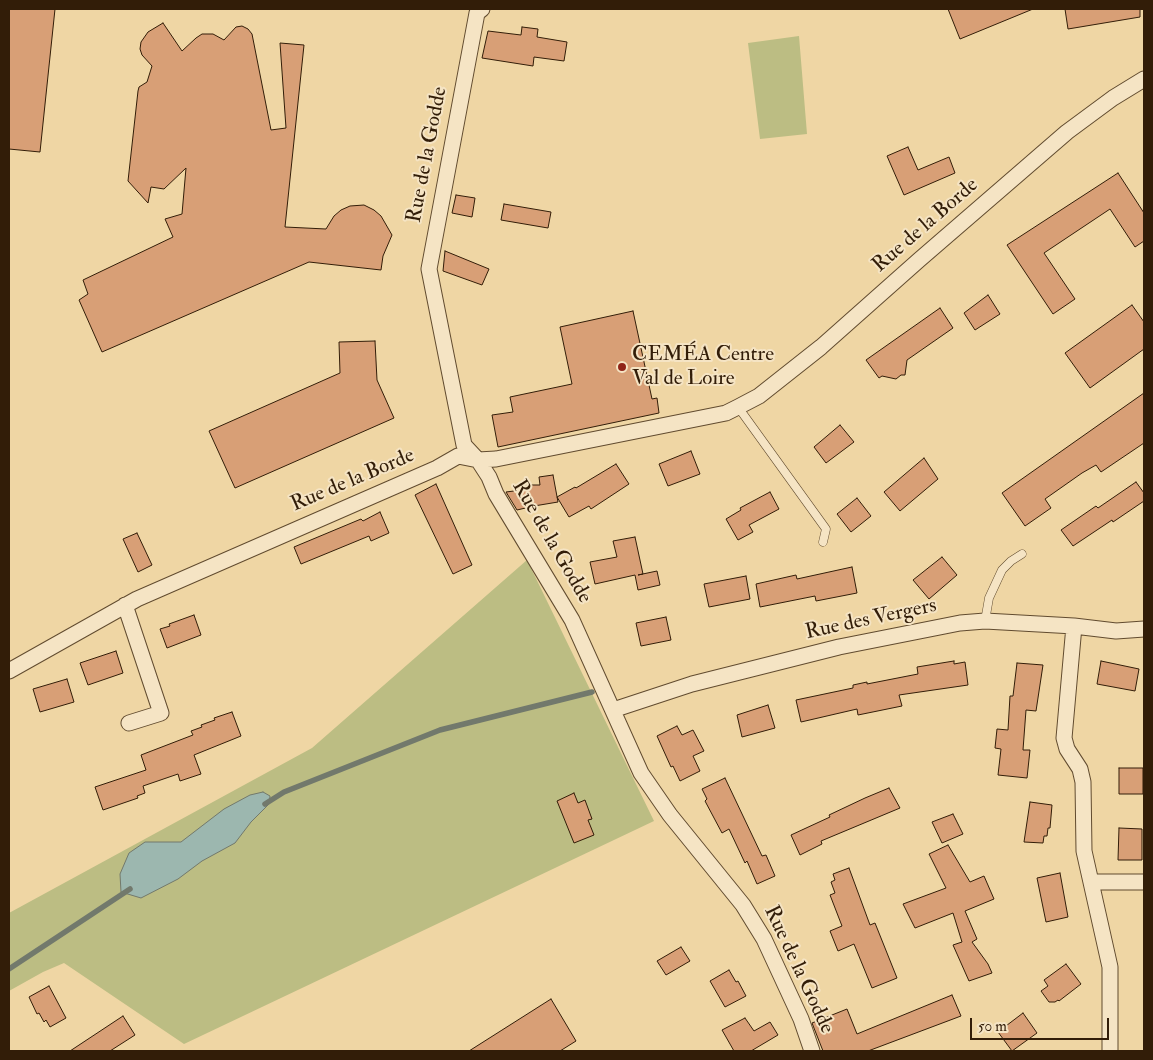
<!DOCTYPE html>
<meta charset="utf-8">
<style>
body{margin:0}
#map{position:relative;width:1153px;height:1060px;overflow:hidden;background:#efd6a4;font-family:"IM FELL Double Pica",serif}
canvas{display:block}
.frame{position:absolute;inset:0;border:10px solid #321d08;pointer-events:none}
.scale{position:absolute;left:970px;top:1018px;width:139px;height:22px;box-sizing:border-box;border:2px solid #321d08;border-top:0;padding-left:6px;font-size:15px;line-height:18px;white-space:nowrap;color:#321d08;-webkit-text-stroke:4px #f5e4c4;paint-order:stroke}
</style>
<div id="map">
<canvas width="1153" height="1060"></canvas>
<div class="frame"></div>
<div class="scale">50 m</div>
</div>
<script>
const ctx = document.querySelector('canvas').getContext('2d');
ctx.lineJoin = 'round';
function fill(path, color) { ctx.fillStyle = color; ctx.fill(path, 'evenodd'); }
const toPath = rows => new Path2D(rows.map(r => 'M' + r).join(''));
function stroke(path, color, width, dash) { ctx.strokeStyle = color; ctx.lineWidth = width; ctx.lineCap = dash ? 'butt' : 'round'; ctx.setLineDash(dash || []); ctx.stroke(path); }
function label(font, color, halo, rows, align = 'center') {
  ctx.font = font + ' "IM FELL Double Pica",serif'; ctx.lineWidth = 4; ctx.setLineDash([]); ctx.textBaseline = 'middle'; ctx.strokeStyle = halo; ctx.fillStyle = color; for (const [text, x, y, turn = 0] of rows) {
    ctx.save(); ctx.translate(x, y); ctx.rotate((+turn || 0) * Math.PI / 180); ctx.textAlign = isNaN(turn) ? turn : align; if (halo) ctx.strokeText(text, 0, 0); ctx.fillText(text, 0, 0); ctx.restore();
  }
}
const green = toPath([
 [799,36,807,134,760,139,748,43],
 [527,560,654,821,184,1044,64,963,43,972,9,991,9,913,312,748]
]);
const water = toPath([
 [263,792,270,796,269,804,251,822,235,843,202,861,178,879,141,898,121,892,120,874,129,853,145,842,181,842,224,809,250,795,263,792]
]);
const stream = toPath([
 [265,804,284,792,440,730,592,692],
 [9,969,130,889]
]);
const building = toPath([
 [9,9,55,9,40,152,9,149,9,9],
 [948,9,1033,9,960,39,948,9],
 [1065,9,1140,9,1140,17,1068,29,1065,9],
 [163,23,182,51,196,38,202,34,213,34,224,40,236,27,242,26,248,29,252,34,271,130,286,128,280,43,304,45,285,227,326,229,334,216,341,210,350,206,364,205,374,210,381,216,392,235,383,256,381,270,309,262,102,352,79,300,88,294,83,280,173,237,165,219,182,214,186,168,164,189,151,187,148,203,128,181,138,91,139,87,147,82,152,66,142,55,140,49,141,42,148,32,163,23],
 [522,27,538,29,537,37,567,42,564,61,534,57,533,66,482,58,488,31,521,35,522,27],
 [908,147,918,170,949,157,955,173,904,195,887,156,908,147],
 [1118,173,1144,213,1144,241,1135,247,1110,209,1044,253,1075,299,1053,314,1007,245,1118,173],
 [456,195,475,198,472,217,452,213,456,195],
 [504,204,551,212,548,228,501,220,504,204],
 [445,251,489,269,482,285,443,271,445,251],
 [988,295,1000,314,975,330,964,313,988,295],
 [1132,305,1144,322,1144,349,1090,388,1065,353,1132,305],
 [940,308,953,328,907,360,905,375,901,375,896,379,882,376,879,378,866,360,940,308],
 [633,311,652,399,657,398,659,413,498,447,492,415,513,412,510,397,572,384,560,327,633,311],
 [375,341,377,380,394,418,235,488,209,431,340,373,339,342,375,341],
 [1144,393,1144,443,1101,472,1096,465,1082,473,1045,499,1051,508,1025,526,1002,493,1144,393],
 [840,425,854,442,826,463,814,447,840,425],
 [691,451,700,474,668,486,659,464,691,451],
 [924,458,938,479,900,511,884,492,924,458],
 [616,464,629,484,591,509,589,506,569,517,557,497,575,487,576,488,616,464],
 [553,475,558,502,534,506,517,510,506,492,522,490,521,485,540,485,539,477,553,475],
 [1136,482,1144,493,1144,501,1113,522,1112,520,1073,546,1061,530,1096,506,1098,508,1136,482],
 [436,484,472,565,453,574,415,495,436,484],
 [770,492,779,509,749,525,753,532,738,540,726,519,741,510,740,508,770,492],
 [857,498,871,516,851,532,837,514,857,498],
 [380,512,389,533,371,541,369,536,301,564,294,547,361,519,363,521,380,512],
 [137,533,152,565,138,572,123,539,137,533],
 [635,537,643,574,638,575,657,571,660,585,638,590,635,575,595,584,590,562,617,557,613,541,635,537],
 [942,557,957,575,929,599,913,580,942,557],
 [852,567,857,593,816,601,815,596,760,607,756,584,796,575,797,579,852,567],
 [746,576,750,599,709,607,704,584,746,576],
 [194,615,201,635,167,648,160,629,170,626,169,624,194,615],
 [666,617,671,640,641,646,636,623,666,617],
 [116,651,123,673,88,685,80,663,116,651],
 [954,661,954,664,965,662,968,685,899,695,902,706,858,715,857,709,801,722,796,700,853,688,853,685,867,682,867,684,918,674,917,667,954,661],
 [1101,661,1139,669,1135,691,1097,684,1101,661],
 [1017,663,1043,665,1036,711,1026,710,1023,750,1030,750,1027,778,998,775,1001,749,995,748,997,729,1008,730,1010,696,1013,696,1017,663],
 [67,679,74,702,40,712,33,689,67,679],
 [768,705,775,728,742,737,737,715,768,705],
 [232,712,241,736,194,755,201,774,180,781,178,774,143,786,145,793,137,796,138,798,103,810,95,787,146,770,141,755,193,735,191,731,202,727,201,725,215,720,214,718,232,712],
 [677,726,682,735,693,730,704,751,693,756,700,771,680,781,673,766,671,767,657,736,677,726],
 [1119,768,1143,768,1143,794,1119,794,1119,768],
 [725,778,762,856,766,855,775,876,757,884,747,861,745,863,729,829,722,833,705,801,707,799,702,789,725,778],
 [889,788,900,808,821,841,822,844,800,855,791,835,830,817,829,815,865,798,889,788],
 [574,793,578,803,585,800,592,819,588,820,594,835,574,843,557,801,574,793],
 [1030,802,1052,805,1050,828,1048,828,1047,836,1044,836,1043,843,1024,842,1030,802],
 [953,814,963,834,942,843,932,822,953,814],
 [1119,828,1142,829,1142,860,1118,860,1119,828],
 [948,845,970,882,984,876,994,899,965,911,977,939,972,942,988,964,992,973,969,981,953,945,962,942,953,913,915,928,903,904,946,888,929,854,948,845],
 [849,868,870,925,875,923,897,978,872,988,854,944,838,951,830,931,842,926,830,895,835,893,831,882,835,880,833,874,849,868],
 [1060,873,1068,917,1046,922,1037,878,1060,873],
 [681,947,690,961,666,975,657,961,681,947],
 [1066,964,1081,984,1059,1001,1058,1000,1055,1002,1049,1002,1041,991,1048,986,1044,980,1066,964],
 [729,970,736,982,738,981,746,996,725,1007,710,981,729,970],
 [49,986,66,1018,50,1027,46,1020,44,1022,39,1013,37,1014,29,997,49,986],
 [952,995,961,1016,868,1051,823,1051,812,1023,847,1009,857,1034,952,995],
 [551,999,576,1041,560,1051,469,1051,551,999],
 [1023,1013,1037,1033,1012,1051,998,1032,1023,1013],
 [123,1016,135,1035,110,1051,70,1051,123,1016],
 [745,1018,754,1031,770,1022,778,1035,751,1051,734,1051,722,1030,745,1018]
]);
const service = toPath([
 [738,407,826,529,823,542],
 [985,621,989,598,1002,570,1011,561,1022,554]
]);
const minor = toPath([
 [482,9,477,13,429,269,464,445,478,460,489,477,496,494,572,620,641,773,670,815,743,905,764,939,801,1019,812,1051],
 [125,605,161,713,129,723],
 [1074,626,1064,738,1067,749,1080,769,1083,782,1084,851,1110,967,1110,1051],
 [9,671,137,599,437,468,458,456,478,460,496,459,726,413,738,407,759,396,821,347,919,260,1067,132,1113,98,1144,79],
 [613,710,692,684,839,647,960,623,985,621,1074,626,1116,631,1144,629],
 [1091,882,1144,882]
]);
const markers = [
 [622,367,5,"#8f2418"]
];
const streetNames = [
 ["Rue de la Godde",428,155,-79],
 ["Rue de la Borde",926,226,-41],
 ["Rue de la Borde",353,481,-23],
 ["Rue de la Godde",551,542,60],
 ["Rue des Vergers",871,620,-12],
 ["Rue de la Godde",798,970,65]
];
const poiNames = [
 ["CEMÉA Centre",632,355],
 ["Val de Loire",632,379]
];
fill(green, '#bcbd83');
fill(water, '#9cb7af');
stroke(water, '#72796c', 1);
stroke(stream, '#72796c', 5.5);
fill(building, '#d89f76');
stroke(building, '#321d08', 1);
stroke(service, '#614b2f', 9);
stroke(minor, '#614b2f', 17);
stroke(service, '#f5e4c4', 8);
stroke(minor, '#f5e4c4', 15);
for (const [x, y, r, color] of markers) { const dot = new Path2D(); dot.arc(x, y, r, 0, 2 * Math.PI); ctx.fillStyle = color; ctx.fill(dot); stroke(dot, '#f5e4c4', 2); }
label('21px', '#321d08', '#f5e4c4', streetNames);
label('21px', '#321d08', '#f5e4c4', poiNames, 'left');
</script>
